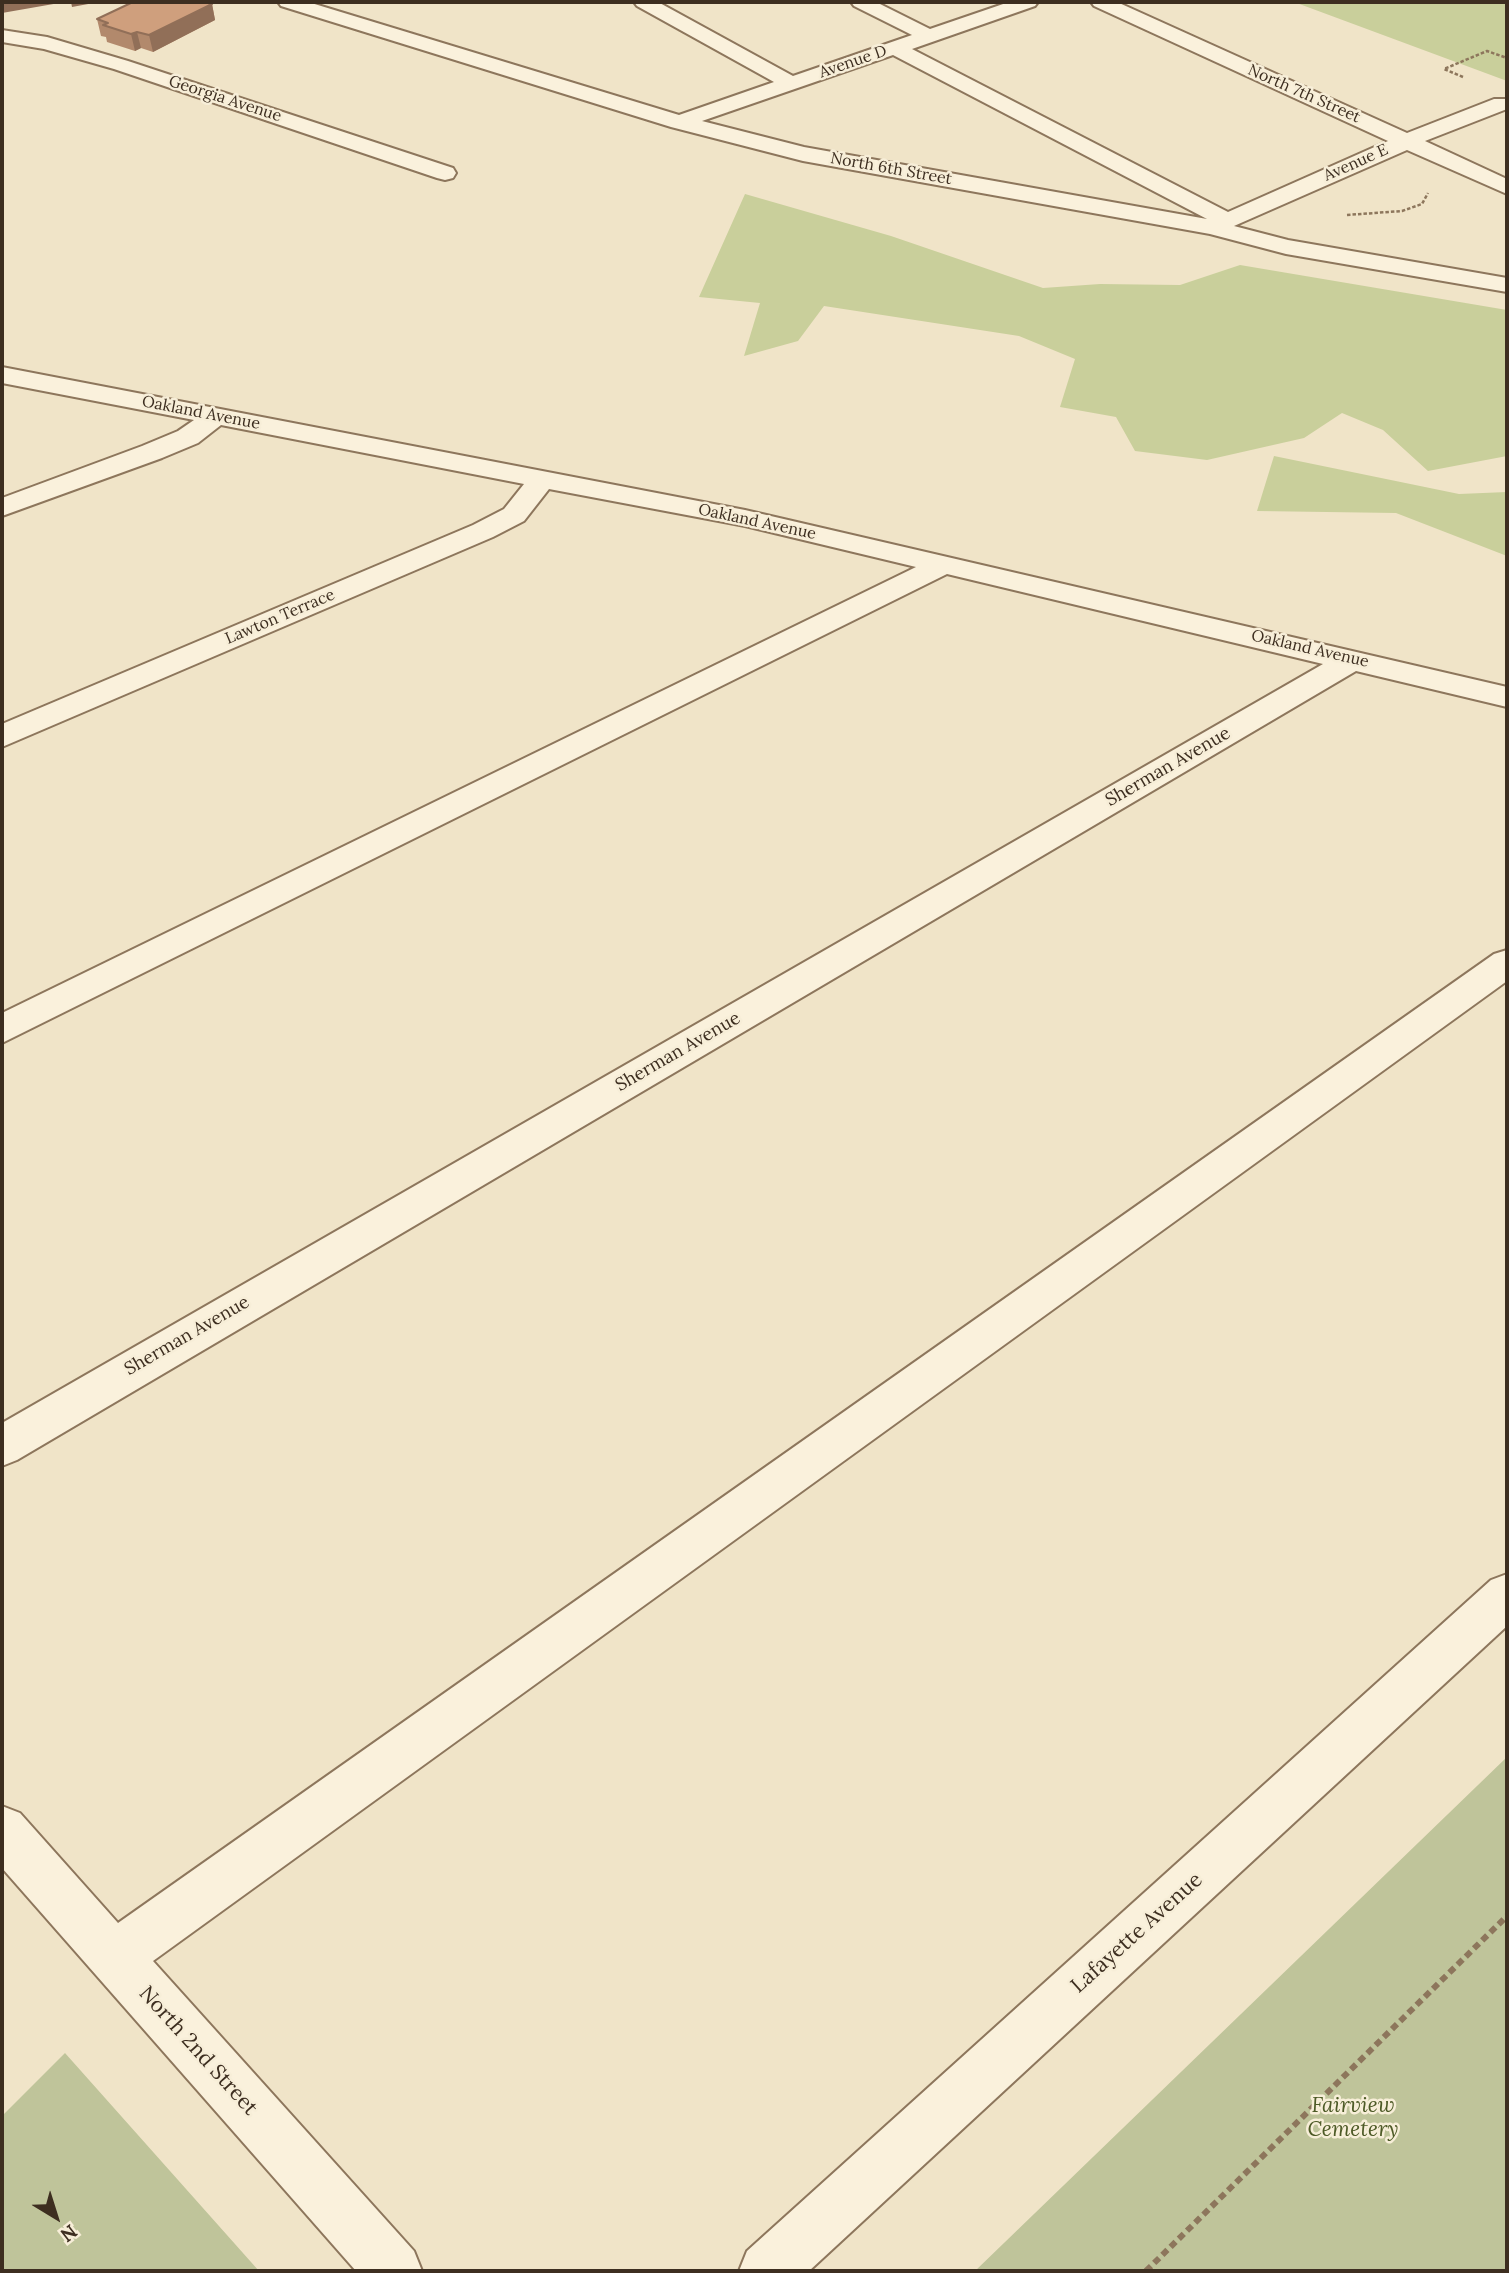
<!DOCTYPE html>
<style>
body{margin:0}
#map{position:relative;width:1509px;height:2273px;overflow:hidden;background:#f0e4c8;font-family:Lora,serif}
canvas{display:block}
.frame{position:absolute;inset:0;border:4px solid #3d2e20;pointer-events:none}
.north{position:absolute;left:21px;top:2182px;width:70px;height:70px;-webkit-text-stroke:5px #f7eed8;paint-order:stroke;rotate:142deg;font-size:19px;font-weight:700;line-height:28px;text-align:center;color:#3d2e20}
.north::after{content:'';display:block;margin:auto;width:24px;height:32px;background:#3d2e20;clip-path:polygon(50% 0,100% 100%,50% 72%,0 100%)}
</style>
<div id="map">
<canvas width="1509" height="2273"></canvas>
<div class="frame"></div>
<div class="north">N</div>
</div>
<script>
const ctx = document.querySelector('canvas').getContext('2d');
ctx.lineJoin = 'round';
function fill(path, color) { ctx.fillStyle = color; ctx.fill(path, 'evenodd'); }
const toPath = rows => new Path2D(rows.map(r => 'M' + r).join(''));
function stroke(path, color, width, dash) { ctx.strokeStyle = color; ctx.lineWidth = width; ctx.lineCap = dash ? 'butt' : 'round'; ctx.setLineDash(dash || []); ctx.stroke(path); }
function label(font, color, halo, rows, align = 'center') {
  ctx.font = font + ' Lora,serif'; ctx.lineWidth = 5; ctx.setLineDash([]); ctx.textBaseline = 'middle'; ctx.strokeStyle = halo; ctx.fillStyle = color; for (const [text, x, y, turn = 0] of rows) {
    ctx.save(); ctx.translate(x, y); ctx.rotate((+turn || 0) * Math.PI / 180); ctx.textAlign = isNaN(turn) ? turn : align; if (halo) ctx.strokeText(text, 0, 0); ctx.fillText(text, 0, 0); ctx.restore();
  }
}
const green = toPath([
 [1294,2,1507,2,1507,81],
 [745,194,891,236,1043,288,1100,284,1180,285,1240,265,1507,310,1507,456,1428,471,1383,430,1342,413,1304,438,1207,460,1135,451,1116,417,1060,407,1075,359,1019,336,824,306,798,341,744,356,760,303,699,297],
 [1274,456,1459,494,1507,492,1507,556,1396,513,1257,511]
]);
const cemetery = toPath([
 [1507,1757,1507,2271,975,2271],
 [65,2053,259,2271,2,2271,2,2116]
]);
const pathFar1 = toPath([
 [1463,77,1444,69,1487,51,1507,58],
 [1347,215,1402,211,1422,204,1428,193]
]);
const path = toPath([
 [1146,2271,1507,1916]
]);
const minor = toPath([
 [278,2,308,2,679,115,774,82,637,6,634,2,658,2,793,76,912,35,854,6,851,2,876,2,930,29,1009,2,1038,2,1035,6,912,49,1228,212,1388,141,1094,6,1091,2,1117,2,1407,133,1494,99,1507,99,1507,109,1425,141,1507,179,1507,194,1407,150,1234,226,1288,240,1507,278,1507,292,1286,254,1210,234,803,161,671,127,281,6,278,2],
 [893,55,1207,219,804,147,702,121,893,55],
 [2,30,47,37,128,61,453,168,456,173,453,178,445,180,437,178,114,69,44,49,2,42,2,30],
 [2,367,745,510,1507,687,1507,707,1356,671,17,1460,2,1466,2,1423,1323,664,947,574,2,1043,2,1013,916,567,745,526,549,489,524,521,493,537,2,747,2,724,473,525,504,509,524,484,221,425,198,443,162,458,2,516,2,498,142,446,178,431,194,420,2,383,2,367],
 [1507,950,1507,981,153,1961,414,2251,422,2271,356,2271,2,1868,2,1806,20,1813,118,1923,1494,954,1507,950],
 [1507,1574,1507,1626,809,2271,739,2271,747,2251,1491,1580,1507,1574]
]);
const wall = toPath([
 [212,4,215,20,153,52,141,48,135,51,107,42,106,37,101,36,97,19]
]);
const shadedWall = toPath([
 [2,2,65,2,2,13],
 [71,2,99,2,72,7],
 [212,4,215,20,153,52,149,35],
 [137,32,141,48,135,51,131,34]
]);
const building = toPath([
 [133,2,204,2,212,4,149,35,137,32,131,34,103,25,108,23,97,19,133,2]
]);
const farStreetnames = [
 ["Avenue D",853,62,-19],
 ["North 7th Street",1304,94,24],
 ["Georgia Avenue",225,99,18],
 ["Avenue E",1356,163,-24],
 ["North 6th Street",891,169,10],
 ["Oakland Avenue",201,413,11],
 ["Oakland Avenue",757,522,12],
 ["Lawton Terrace",280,617,-23],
 ["Oakland Avenue",1310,649,13]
];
const streetNames = [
 ["Sherman Avenue",1168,767,-30],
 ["Sherman Avenue",678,1052,-30],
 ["Sherman Avenue",187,1336,-30]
];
const nearStreetnames = [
 ["Lafayette Avenue",1137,1933,-42],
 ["North 2nd Street",198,2051,48]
];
const nearParknames = [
 ["Fairview",1353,2106],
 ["Cemetery",1353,2130]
];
fill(green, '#c9cf9b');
fill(cemetery, '#bfc49a');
stroke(minor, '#8d765c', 4);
stroke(pathFar1, '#8d765c', 2.5, [3.5, 2]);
stroke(path, '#8d765c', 6, [7, 4.5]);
fill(minor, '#faf1dc');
fill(wall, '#b2896c');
fill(shadedWall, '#916f58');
fill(building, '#cf9f7d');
stroke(building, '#916f58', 2);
label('16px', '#3d2e20', '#f7eed8', farStreetnames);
label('18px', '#3d2e20', '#f7eed8', streetNames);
label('21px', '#3d2e20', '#f7eed8', nearStreetnames);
label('italic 21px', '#4d5a26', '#f7eed8', nearParknames);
</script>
